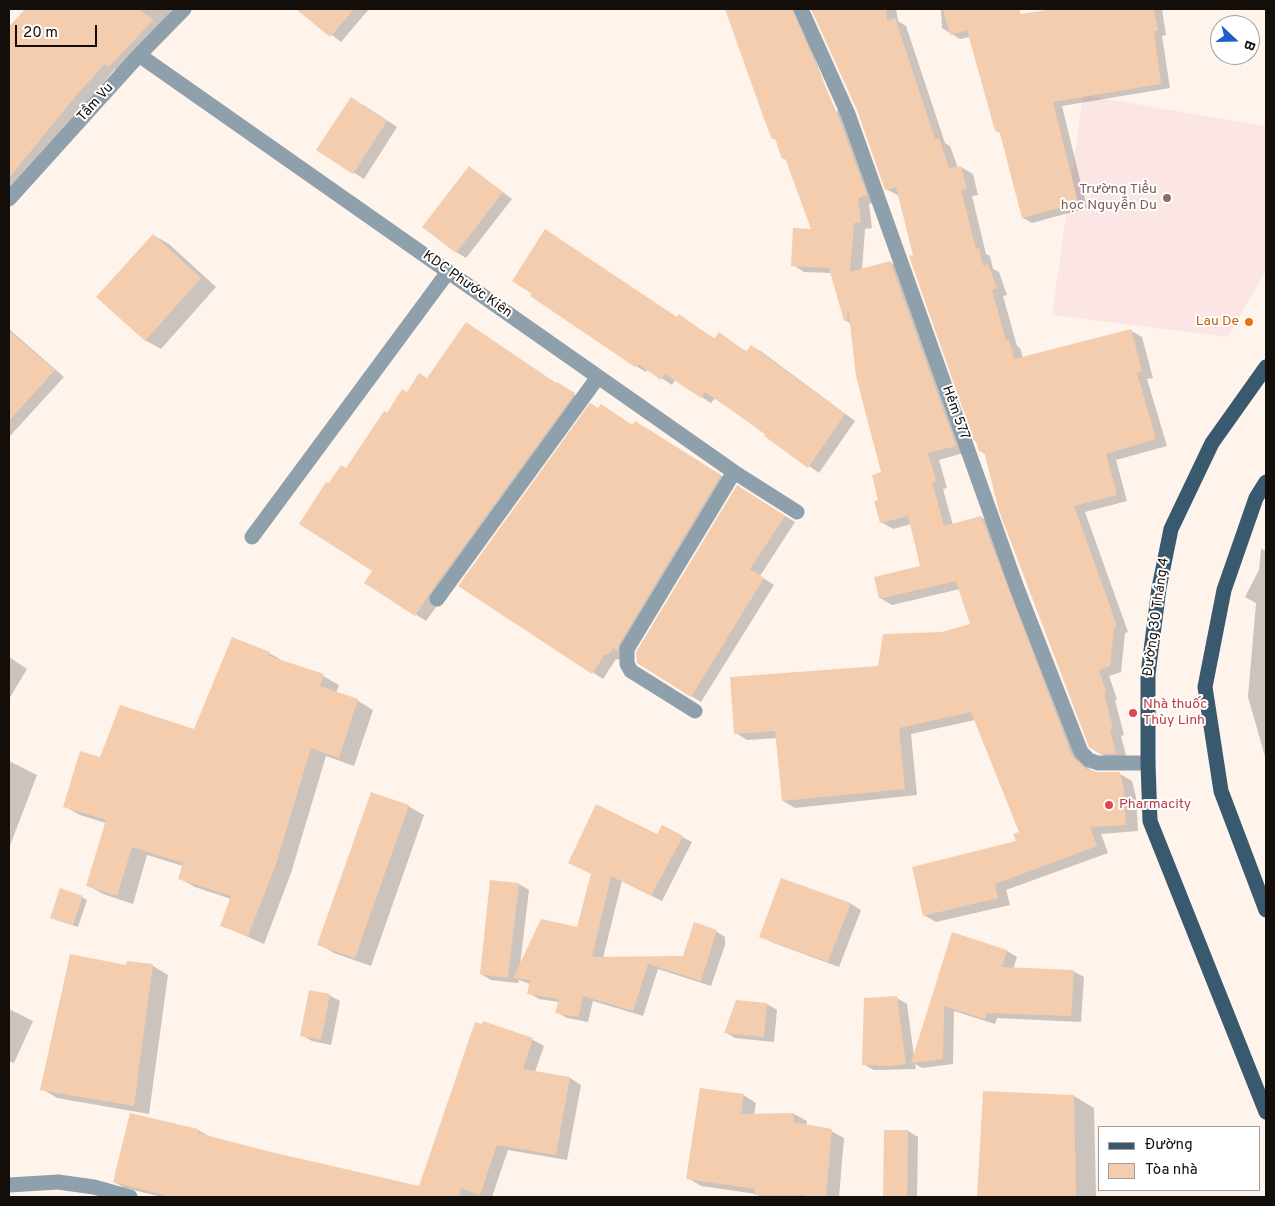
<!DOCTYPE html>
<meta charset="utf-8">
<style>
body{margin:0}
#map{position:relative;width:1275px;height:1206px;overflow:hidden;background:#fff4eb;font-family:Overpass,sans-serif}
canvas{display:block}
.frame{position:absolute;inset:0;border:10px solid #140e0a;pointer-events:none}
.legend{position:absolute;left:1098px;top:1126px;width:162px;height:65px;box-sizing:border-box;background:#fff;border:1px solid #a19f9d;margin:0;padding:6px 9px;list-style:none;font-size:15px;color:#140e0a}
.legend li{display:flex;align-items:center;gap:10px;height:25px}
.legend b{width:25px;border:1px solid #a19f9d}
.north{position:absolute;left:1210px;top:15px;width:50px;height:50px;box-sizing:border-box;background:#fff;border:1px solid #a19f9d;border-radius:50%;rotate:111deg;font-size:14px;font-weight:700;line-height:20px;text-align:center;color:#140e0a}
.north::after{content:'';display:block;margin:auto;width:18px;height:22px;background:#1b5dc9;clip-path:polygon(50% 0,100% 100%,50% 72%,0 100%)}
.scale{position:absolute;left:15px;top:25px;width:82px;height:22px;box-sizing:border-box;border:2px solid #140e0a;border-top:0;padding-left:6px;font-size:15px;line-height:18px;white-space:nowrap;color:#140e0a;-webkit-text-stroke:4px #fff;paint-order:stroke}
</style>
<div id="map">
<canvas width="1275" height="1206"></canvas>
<div class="frame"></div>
<ul class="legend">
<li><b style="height:6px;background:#38596e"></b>Đường</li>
<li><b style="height:14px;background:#f4cdae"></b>Tòa nhà</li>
</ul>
<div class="north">B</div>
<div class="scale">20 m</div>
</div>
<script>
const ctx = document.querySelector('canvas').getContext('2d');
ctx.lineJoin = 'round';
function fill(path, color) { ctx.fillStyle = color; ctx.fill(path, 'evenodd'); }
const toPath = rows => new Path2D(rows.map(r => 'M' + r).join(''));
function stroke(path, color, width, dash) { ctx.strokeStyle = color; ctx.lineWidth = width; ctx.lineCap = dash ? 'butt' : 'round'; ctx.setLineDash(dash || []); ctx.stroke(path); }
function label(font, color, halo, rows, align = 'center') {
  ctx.font = font + ' Overpass,sans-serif'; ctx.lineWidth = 4; ctx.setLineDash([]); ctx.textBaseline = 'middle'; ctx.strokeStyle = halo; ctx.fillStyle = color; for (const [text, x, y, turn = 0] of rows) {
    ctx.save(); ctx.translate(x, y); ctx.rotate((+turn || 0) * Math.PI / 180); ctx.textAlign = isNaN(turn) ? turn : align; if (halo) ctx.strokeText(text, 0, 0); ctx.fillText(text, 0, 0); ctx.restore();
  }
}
const education = toPath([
 [1083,95,1266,126,1266,270,1228,337,1052,315]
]);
const shadow = toPath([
 [26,9,31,12,34,9,173,9,120,72,115,69,9,195,9,27],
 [298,9,369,9,341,42],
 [725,9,797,9,836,117,837,110,847,116,878,202,869,204,872,228,865,229,862,270,890,262,902,269,967,452,939,460,947,488,943,489,953,525,981,517,993,524,1084,764,1093,772,1120,774,1132,781,1136,797,1138,831,1101,834,1108,853,1006,890,1010,905,936,922,924,915,1018,842,1021,832,975,720,911,734,917,795,795,808,783,801,777,738,747,740,736,733,879,667,943,634,972,625,960,589,892,605,880,598,922,567,911,524,893,529,881,522,882,473,851,324,845,320,832,273,804,272,793,265,813,231,788,161,783,158,776,140,773,138,729,14],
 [825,9,896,9,898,21,906,26,945,143,950,146,958,168,961,167,973,174,978,195,972,196,986,254,990,256,993,269,999,272,1007,295,1003,296,1017,346,1020,348,1023,358,1130,330,1142,337,1153,378,1147,379,1167,446,1116,460,1127,501,1085,512,1128,632,1125,633,1121,672,1109,676,1117,699,1115,700,1124,735,1121,736,1127,759,1107,758,1090,746,986,455,981,451,975,440,914,256,899,196,886,189,858,110,829,45],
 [941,9,1016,9,1017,16,1061,9,1162,9,1166,35,1162,36,1170,88,1062,106,1087,208,1032,223,1023,218,1001,133,996,131,970,37,960,39,942,28],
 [362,104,397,127,364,179,318,150],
 [469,167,512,199,466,258,456,252],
 [153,235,169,244,216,287,161,349,145,340],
 [680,316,715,339,729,340,747,352,751,346,762,352,855,421,819,473,715,398,711,403,675,380,672,385,648,369,646,372,636,366],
 [9,329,64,377,9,437],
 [428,379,556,384,584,400,426,621,366,583,374,571,330,485,346,469,388,414,407,394],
 [602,405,633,426,646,428,731,482,624,653,619,660,616,659,603,679,460,586],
 [748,493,795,522,760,576,774,585,701,702,691,696],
 [1261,549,1266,551,1266,760,1248,697,1256,603,1245,597,1259,570],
 [269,653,285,662,323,676,339,685,336,693,358,701,373,710,354,766,326,756,291,873,264,944,221,925,231,899,195,887,179,878,183,866,147,855,133,904,103,894,87,885,106,823,80,815,64,806,101,759,194,731],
 [9,657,27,669,9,699],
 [9,761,37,775,9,848],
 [408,806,424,815,371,966,334,953,319,944],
 [658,836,682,837,692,842,662,901,622,881,603,958,684,957,714,930,725,937,725,945,711,986,658,969,643,1016,593,1001,588,1022,567,1018,556,1012,559,1002,539,999,528,993,530,984,519,980,518,983,491,980,481,974,519,884,529,890,520,965,578,928,592,874],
 [782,879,851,904,861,910,839,967,771,942,761,936],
 [82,897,87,900,78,927,56,920],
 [953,934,1007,951,1017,957,1013,969,1073,971,1084,977,1081,1022,997,1018,995,1024,954,1011,953,1064,922,1068,915,1064,916,1069,874,1070,863,1064,897,998,907,1004,914,1056],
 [153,966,168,975,149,1114,57,1098,42,1089,127,967],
 [329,995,340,1001,331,1045,312,1041,301,1035],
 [767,1004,777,1010,774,1042,735,1038,725,1032],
 [9,1009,33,1021,14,1063,9,1061],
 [483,1023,533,1040,544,1046,535,1072,570,1078,581,1085,567,1160,508,1150,492,1197,162,1197,125,1188,114,1182,198,1130,210,1137,266,1152,420,1188],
 [984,1092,1074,1096,1094,1108,1096,1197,979,1197],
 [743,1095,756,1103,754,1115,794,1114,807,1121,806,1126,831,1131,844,1138,839,1197,761,1197,756,1194,701,1186,688,1178],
 [885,1131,908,1131,918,1137,917,1197,884,1197]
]);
const building = toPath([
 [25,9,139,9,153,20,109,67,105,64,79,92,9,178,9,27],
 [296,9,354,9,330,37],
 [725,9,792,9,839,118,867,195,858,198,861,222,854,223,850,272,890,261,956,446,928,453,936,481,932,482,944,526,981,516,1072,756,1086,769,1098,772,1120,772,1124,789,1126,825,1090,827,1097,846,995,884,998,898,923,916,912,867,1016,841,1013,834,1019,832,971,712,899,728,905,789,782,801,775,731,734,734,730,677,878,666,883,634,942,632,970,624,956,581,879,599,874,577,920,566,908,516,880,523,874,501,878,500,872,475,881,472,856,376,848,307,847,321,844,321,829,268,791,266,793,228,811,229,785,158,782,159,775,138,772,139,764,119],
 [811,9,886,9,887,21,895,18,935,139,939,138,949,168,961,166,967,189,961,190,976,249,979,248,983,266,988,264,997,288,992,290,1006,341,1009,340,1014,359,1131,329,1142,371,1137,373,1156,439,1106,454,1117,495,1074,506,1117,626,1114,627,1110,666,1099,670,1106,692,1104,693,1113,729,1110,729,1116,754,1100,754,1089,747,999,511,984,451,979,452,976,440,974,441,909,256,913,255,896,187,885,190,857,110],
 [943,9,1020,9,1020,14,1053,9,1154,9,1158,31,1154,31,1161,84,1053,102,1078,203,1022,218,999,130,995,131,967,30,950,35],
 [351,97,387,121,353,174,316,150],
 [469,166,503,192,456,253,422,227],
 [545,229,677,317,679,314,714,339,719,332,746,352,751,345,845,414,808,468,764,436,766,434,705,392,701,398,665,374,661,380,638,364,635,367,530,296,532,294,512,281],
 [153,234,201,278,145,341,96,297],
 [466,322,556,383,557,382,575,393,429,594,415,616,364,583,372,571,299,524,326,482,329,483,341,465,346,468,384,411,387,413,402,389,407,392,419,373,427,378],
 [9,331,55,370,9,421],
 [590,403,598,408,601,404,632,425,635,421,721,475,619,644,618,651,613,648,608,655,605,654,592,674,458,586],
 [737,485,785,516,750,569,764,578,691,697,637,663,636,652],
 [232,637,270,652,269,656,324,674,320,686,358,699,339,758,311,748,276,864,248,936,220,926,231,896,178,879,183,863,132,847,117,896,86,886,106,820,63,807,80,751,100,757,120,705,194,729],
 [371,792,409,805,355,958,317,945],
 [596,804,657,834,662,825,683,836,651,896,611,876,592,957,683,956,694,922,717,930,701,981,648,964,633,1011,583,996,578,1017,555,1013,559,999,527,994,530,980,513,978,541,919,577,927,591,874,568,863],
 [781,878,851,903,828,962,759,937],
 [490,880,519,883,508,978,480,974],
 [60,888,83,896,73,925,50,918],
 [952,932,1007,950,1002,967,1074,970,1071,1016,987,1013,985,1019,944,1006,943,1059,911,1063],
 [70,954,126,965,127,961,153,964,134,1106,40,1090],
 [309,990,330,994,321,1040,300,1036],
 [897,996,906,1064,888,1066,862,1065,864,998],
 [736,1000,767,1003,764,1037,724,1033],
 [483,1021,533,1038,523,1069,570,1077,556,1155,497,1145,480,1195,461,1188,459,1197,172,1197,113,1182,130,1113,198,1129,198,1133,267,1151,419,1186,475,1022,482,1024],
 [700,1088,744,1094,741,1114,794,1113,794,1122,832,1129,826,1197,805,1197,805,1195,754,1195,755,1189,686,1179],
 [983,1091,1074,1095,1076,1197,977,1197],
 [884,1130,908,1130,907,1197,883,1197]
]);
const minor = toPath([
 [801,9,848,114,1017,588,1081,752,1089,760,1098,763,1148,763],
 [139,55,734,472,797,512],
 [9,199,139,55,184,9],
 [252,537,448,272],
 [437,599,598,377],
 [695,711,631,671,627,664,627,649,734,472],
 [9,1185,58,1182,94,1187,130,1197]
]);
const major = toPath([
 [1266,367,1212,443,1171,529,1159,588,1148,674,1148,763,1150,821,1266,1112],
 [1266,482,1256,498,1224,590,1205,687,1221,791,1266,910]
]);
const markers = [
 [1167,198,5,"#8d6e63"],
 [1249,322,5,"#e8710a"],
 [1133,713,5,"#e0444e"],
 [1109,805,5,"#e0444e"]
];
const streetNames = [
 ["Tầm Vu",96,103,-48],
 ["KDC Phước Kiên",467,285,35],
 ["Hẻm 577",955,413,70],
 ["Đường 30 Tháng 4",1157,617,-82]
];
const educationNames = [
 ["Trường Tiểu",1157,190],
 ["học Nguyễn Du",1157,206]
];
const foodNames = [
 ["Lau De",1239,322]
];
const healthNames = [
 ["Nhà thuốc",1143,705],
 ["Thùy Linh",1143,721],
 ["Pharmacity",1119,805]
];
fill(education, '#fce6e5');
fill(shadow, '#0003');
fill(building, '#f4cdae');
stroke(minor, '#8ea0ac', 15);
stroke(major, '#38596e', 15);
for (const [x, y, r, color] of markers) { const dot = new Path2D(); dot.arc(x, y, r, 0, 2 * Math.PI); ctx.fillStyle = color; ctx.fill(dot); stroke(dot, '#fff', 2); }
label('14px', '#140e0a', '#fff', streetNames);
label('14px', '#785e54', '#fff', educationNames, 'right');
label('14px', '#c56008', '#fff', foodNames, 'right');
label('14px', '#be3a42', '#fff', healthNames, 'left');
</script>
